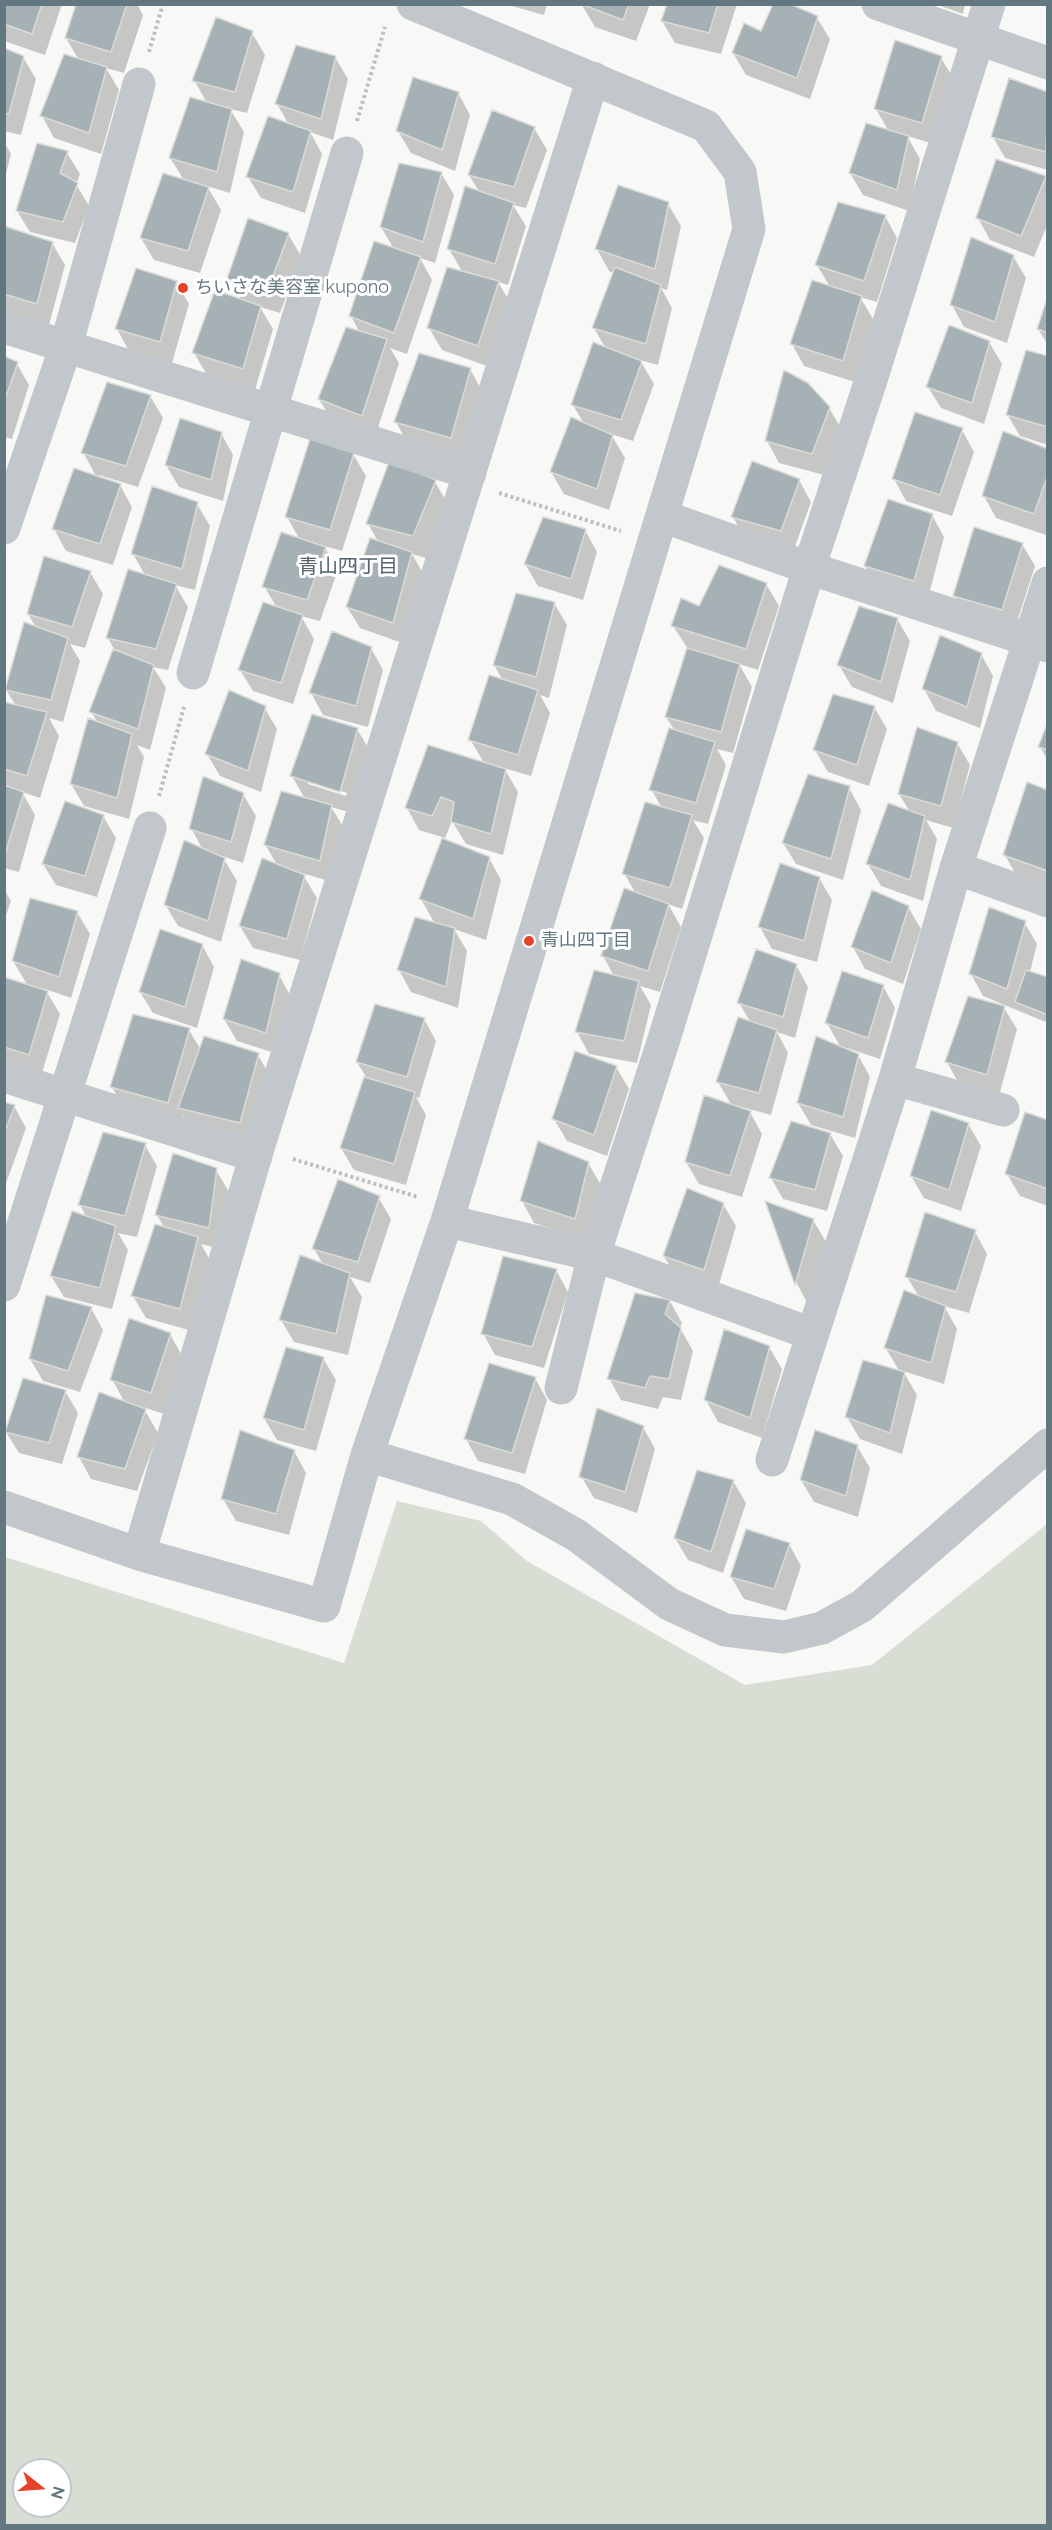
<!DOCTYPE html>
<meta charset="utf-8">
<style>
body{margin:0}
#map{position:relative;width:1052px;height:2530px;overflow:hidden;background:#f8f8f6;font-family:Raleway,sans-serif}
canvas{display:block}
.frame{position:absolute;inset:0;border:6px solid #637781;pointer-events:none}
.north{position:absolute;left:12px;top:2458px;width:60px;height:60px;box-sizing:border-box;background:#fff;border:2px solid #c1c9cd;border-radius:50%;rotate:107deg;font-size:16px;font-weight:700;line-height:24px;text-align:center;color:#637781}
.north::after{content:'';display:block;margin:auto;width:21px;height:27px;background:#e74127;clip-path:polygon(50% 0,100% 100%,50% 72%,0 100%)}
</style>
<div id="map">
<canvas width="1052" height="2530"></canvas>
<div class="frame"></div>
<div class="north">N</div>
</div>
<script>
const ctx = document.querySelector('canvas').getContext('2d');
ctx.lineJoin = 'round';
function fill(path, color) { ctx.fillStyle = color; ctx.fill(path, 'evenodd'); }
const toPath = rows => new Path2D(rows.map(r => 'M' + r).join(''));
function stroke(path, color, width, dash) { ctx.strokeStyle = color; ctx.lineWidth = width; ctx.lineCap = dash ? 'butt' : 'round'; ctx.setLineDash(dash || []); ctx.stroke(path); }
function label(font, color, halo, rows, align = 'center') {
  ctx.font = font + ' Raleway,"Noto Sans JP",sans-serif'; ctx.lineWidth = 6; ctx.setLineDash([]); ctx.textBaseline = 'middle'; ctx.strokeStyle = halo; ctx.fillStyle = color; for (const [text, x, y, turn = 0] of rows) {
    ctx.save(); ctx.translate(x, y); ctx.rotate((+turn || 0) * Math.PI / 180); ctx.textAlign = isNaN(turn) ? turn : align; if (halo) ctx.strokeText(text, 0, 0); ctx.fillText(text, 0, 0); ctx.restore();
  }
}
const green = toPath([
 [397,1501,481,1521,527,1561,745,1685,872,1665,1047,1524,1047,2525,5,2525,5,1557,344,1663],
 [24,2470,60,2470,60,2506,24,2506]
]);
const shadow = toPath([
 [4,4,62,4,45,55,4,41],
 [77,4,137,4,143,15,124,73,106,68,119,90,101,154,54,138,42,116,79,60,66,38],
 [505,4,547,4,544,15],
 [650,4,636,41,595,27,582,5],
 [669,4,737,4,721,54,675,43,662,21],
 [935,4,965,4,963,14],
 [817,18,830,39,810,99,746,75,733,53,762,33],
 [252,33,265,55,247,113,230,109,244,132,230,193,207,186,221,210,200,273,154,260,141,238,184,180,170,158,207,103,194,80],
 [4,49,23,57,36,79,21,135,4,131],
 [335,57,348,79,333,140,310,132,322,154,305,213,261,198,248,177,289,125,277,104],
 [941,58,954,79,934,144,907,136,920,159,909,211,863,195,850,173,889,132,876,109],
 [458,93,470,115,455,171,411,153,398,131],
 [1048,94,1048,170,1005,158,993,137],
 [534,128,547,150,526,208,513,205,526,226,508,285,498,282,511,304,490,367,442,350,429,328,463,273,449,249,480,193,469,175],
 [4,142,11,154,4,181],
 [67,153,80,174,76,184,89,206,75,243,30,232,17,211],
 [441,173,454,195,435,263,420,258,432,280,407,354,390,348,399,363,375,437,332,421,319,399,360,333,351,316,394,249,381,227],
 [1045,177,1048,182,1048,223,1034,257,990,240,978,218],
 [668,204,681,226,667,290,661,288,672,308,658,365,640,360,654,384,633,441,611,434,625,458,609,510,564,494,551,472,584,424,573,405,606,349,594,328,614,273,609,271,597,249],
 [885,216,897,238,877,302,860,297,873,319,855,382,804,366,792,344,830,287,817,265],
 [4,227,52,243,65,265,49,325,4,312],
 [288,234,301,256,280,313,260,307,273,329,255,390,207,375,194,353,241,300,228,279],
 [1013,256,1026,278,1007,343,964,327,952,305],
 [176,282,189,304,172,363,129,351,117,329],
 [1048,300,1048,345,1038,329],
 [989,342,1002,364,984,424,941,408,928,387],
 [1048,357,1048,445,1020,436,1007,414],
 [4,358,17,364,29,385,12,439,4,437],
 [470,369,482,391,463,459,408,444,396,422],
 [150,396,163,418,138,487,99,475,98,478,120,485,132,507,113,565,66,551,54,529,97,478,83,452],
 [829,408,842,430,824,475,779,463,767,441],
 [962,430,974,452,952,516,906,501,894,479],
 [221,433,233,455,223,501,179,487,166,465],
 [1048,451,1046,535,996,518,984,496],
 [353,454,366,476,342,551,324,546,338,570,320,621,301,616,314,639,293,704,253,691,240,670,277,608,264,586,300,540,287,517],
 [799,480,811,502,793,552,745,539,733,517],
 [435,482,448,504,426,558,412,554,424,575,405,644,360,628,347,607,379,543,368,524],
 [197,504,210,526,195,590,175,585,188,607,168,670,153,667,166,688,150,750,137,745,144,757,129,819,84,806,71,784,98,723,91,712,114,649,108,638,145,575,133,554],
 [932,515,944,537,927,602,878,588,865,566],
 [585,530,597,552,583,600,538,586,525,564],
 [1022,544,1035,566,1014,631,967,617,955,596],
 [90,572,103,594,85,648,70,644,80,661,63,722,49,718,59,736,40,798,22,792,35,815,19,872,4,868,4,704,16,706,6,690,37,629,28,614],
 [766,584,779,606,758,670,739,664,752,687,733,753,717,749,726,765,708,824,693,820,704,838,682,909,668,904,681,927,660,992,640,986,651,1005,637,1063,589,1054,577,1032,614,976,603,956,636,894,624,873,662,808,651,789,675,731,666,717,688,649,673,626,700,608],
 [554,603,567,625,549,698,540,695,550,713,531,776,504,768,518,792,503,855,466,844,452,821,445,838,419,830,407,808,484,763,470,739,503,681,494,665],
 [897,619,910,641,893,703,852,687,839,665],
 [371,648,383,670,368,727,323,715,311,693],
 [981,654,993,676,980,728,936,711,924,689],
 [264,707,277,729,261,792,220,776,207,754],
 [874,707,887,729,869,786,828,772,815,750],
 [1048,726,1048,760,1040,747],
 [357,729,370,751,352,813,331,807,344,828,332,882,302,873,317,898,300,960,253,948,240,926,277,865,265,844,305,799,292,776],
 [308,780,347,793,346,796,308,784],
 [957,743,970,765,953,828,926,820,937,839,923,901,881,886,868,864,910,812,899,794],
 [849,788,861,810,843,880,796,864,783,843],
 [243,794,256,816,243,863,222,856,237,881,221,942,178,926,165,904,203,850,191,828],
 [103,816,116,838,97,897,56,885,43,864],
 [1004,854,1048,872,1048,887,1017,876],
 [489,858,501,880,486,940,454,929,467,951,458,1008,411,992,399,970,435,924,421,899],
 [819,878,832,900,817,962,772,949,760,927],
 [4,889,11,901,4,921],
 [908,907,921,929,903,984,865,969,853,947],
 [77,912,90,934,71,998,45,989,60,1014,41,1076,4,1064,4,979,28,986,13,961],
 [1024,922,1037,944,1030,972,1048,979,1048,1023,983,996,971,974],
 [202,945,214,967,197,1028,153,1013,140,992],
 [796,965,808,987,795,1038,777,1032,788,1053,771,1115,742,1107,741,1109,750,1112,762,1134,742,1197,699,1184,686,1162,732,1106,718,1082,751,1023,739,1003],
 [279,975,291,997,278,1054,237,1041,224,1019],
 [883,986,895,1008,880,1059,847,1048,846,1050,858,1055,870,1077,855,1138,811,1125,798,1103,841,1048,827,1023],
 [1004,1008,1017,1029,999,1096,959,1084,947,1062],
 [424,1019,436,1041,419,1098,416,1097,426,1115,406,1185,354,1170,341,1148,366,1077,357,1062],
 [189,1030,201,1050,258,1055,270,1076,252,1144,192,1130,183,1114,180,1124,124,1109,112,1087],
 [616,1067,629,1089,607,1156,567,1141,554,1119],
 [4,1103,14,1106,26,1128,4,1189],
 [1048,1122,1048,1206,1020,1196,1007,1174],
 [968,1124,981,1146,961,1211,924,1198,911,1176],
 [830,1134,843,1156,827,1211,783,1199,771,1178],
 [145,1145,157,1166,137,1237,118,1233,128,1250,112,1309,64,1297,51,1276,87,1218,80,1205],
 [588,1163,601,1185,587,1240,534,1223,522,1201],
 [216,1170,229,1192,221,1249,201,1244,210,1260,192,1331,146,1318,133,1296,165,1229,157,1215],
 [378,1197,391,1219,370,1283,350,1277,362,1297,348,1355,294,1342,281,1320,324,1266,314,1249],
 [723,1204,736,1226,717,1291,677,1278,664,1256],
 [767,1204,813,1220,826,1242,808,1304,797,1284],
 [975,1232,987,1254,969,1313,944,1306,957,1329,944,1384,903,1371,917,1395,902,1454,860,1439,847,1417,900,1372,885,1347,919,1297,907,1277],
 [556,1270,568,1292,544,1368,495,1355,483,1333],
 [670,1301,682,1323,680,1328,693,1351,681,1400,663,1397,658,1409,621,1400,609,1378],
 [91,1308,103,1330,80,1392,43,1381,30,1359],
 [170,1334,182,1356,164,1414,143,1407,158,1433,137,1491,91,1479,79,1457,125,1403,112,1379],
 [769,1347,782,1369,762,1438,718,1422,706,1400],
 [323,1358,336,1380,316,1451,277,1440,264,1418],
 [535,1378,547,1400,525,1474,478,1461,466,1439],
 [65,1391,78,1413,62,1464,19,1453,6,1432],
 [643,1427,655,1449,637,1513,594,1498,581,1476],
 [857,1446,870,1468,858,1517,814,1502,801,1480],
 [294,1451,306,1473,289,1535,236,1521,223,1499],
 [733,1481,746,1503,723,1573,688,1560,675,1538],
 [789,1544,801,1566,786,1611,744,1599,731,1577]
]);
const building = toPath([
 [4,4,42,4,32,34,4,24,4,4],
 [76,4,127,4,111,52,65,38,76,4],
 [581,4,629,4,623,20,581,4],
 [667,4,718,4,709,33,661,21,667,4],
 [773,4,790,4,818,16,797,78,732,53,744,23,761,31,773,4],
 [216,17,253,31,235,92,192,81,216,17],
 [895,40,942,56,922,123,874,109,895,40],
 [296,45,336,56,321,119,275,104,296,45],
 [4,48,24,56,9,114,4,113,4,48],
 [64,54,107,67,89,133,40,116,64,54],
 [413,77,459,92,442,150,396,131,413,77],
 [1009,78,1048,92,1046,152,991,137,1009,78],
 [190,97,232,109,217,172,169,158,190,97],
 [492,110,535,127,514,187,468,175,492,110],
 [268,116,311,131,293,192,246,177,268,116],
 [866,123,909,136,897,190,849,173,866,123],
 [37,143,68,151,60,173,78,183,63,222,16,211,37,143],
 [996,159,1046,176,1021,236,976,218,996,159],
 [399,163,442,172,423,242,380,227,399,163],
 [163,173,209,187,188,251,140,238,163,173],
 [618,185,669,202,655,269,595,249,618,185],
 [465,186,514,203,495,264,447,249,465,186],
 [838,202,886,215,864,281,815,265,838,202],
 [248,218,289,233,267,292,227,279,248,218],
 [4,226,53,242,37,304,4,294,4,226],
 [971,237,1014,255,995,322,950,305,971,237],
 [374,241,421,257,394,333,349,316,374,241],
 [447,267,499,281,478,346,427,328,447,267],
 [615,267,661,285,646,344,592,328,615,267],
 [136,268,177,281,160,342,115,329,136,268],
 [812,280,862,296,843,361,790,344,812,280],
 [215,290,261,306,243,369,192,353,215,290],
 [1048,296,1048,333,1037,329,1048,296],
 [949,325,990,341,972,403,926,387,949,325],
 [346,327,387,339,362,416,318,399,346,327],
 [593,342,642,361,621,420,571,405,593,342],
 [1026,350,1048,356,1048,427,1006,415,1026,350],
 [419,353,471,368,451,438,394,422,419,353],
 [4,356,18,362,4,402,4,356],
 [784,370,808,383,830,407,812,454,765,441,784,370],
 [107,382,151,395,126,466,81,453,107,382],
 [915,412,963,428,940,495,892,479,915,412],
 [571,417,613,435,597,489,550,472,571,417],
 [180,418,222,432,211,480,165,465,180,418],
 [1003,431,1048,449,1048,474,1034,514,982,496,1003,431],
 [310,439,354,453,330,530,285,517,310,439],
 [752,461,800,479,781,531,731,517,752,461],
 [389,462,436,480,413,536,366,524,389,462],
 [74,468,121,484,100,544,52,529,74,468],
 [152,486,198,502,182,569,131,554,152,486],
 [888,499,933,514,914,581,864,566,888,499],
 [543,517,586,529,571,579,524,564,543,517],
 [974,527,1023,543,1002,610,953,596,974,527],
 [281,532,326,547,307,600,262,587,281,532],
 [370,538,412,552,393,623,346,607,370,538],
 [44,556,91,571,72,627,27,614,44,556],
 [719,565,767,583,746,649,671,626,681,598,699,606,719,565],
 [128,569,177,584,156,649,106,638,128,569],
 [516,593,555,602,536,677,493,665,516,593],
 [263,602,303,615,281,683,238,670,263,602],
 [859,606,898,618,881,682,837,665,859,606],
 [24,622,68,638,51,700,5,690,24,622],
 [332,631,372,647,356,706,309,693,332,631],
 [940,635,982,653,967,707,922,689,940,635],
 [687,648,740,664,721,732,665,717,687,648],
 [113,649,154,665,138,729,89,712,113,649],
 [489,675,538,690,518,755,468,740,489,675],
 [229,690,266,706,248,771,205,754,229,690],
 [833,694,875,706,857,765,813,750,833,694],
 [4,702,47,712,27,776,4,769,4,702],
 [312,714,358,728,340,792,290,776,312,714],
 [88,718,132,734,117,798,70,784,88,718],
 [1048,722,1048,750,1038,747,1048,722],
 [917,727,958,742,941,806,898,794,917,727],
 [669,728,715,742,696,803,649,790,669,728],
 [428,745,506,769,491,834,451,822,454,802,441,797,432,816,405,808,428,745],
 [808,774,850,786,831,859,782,843,808,774],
 [203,776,244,793,231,842,189,829,203,776],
 [1027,782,1048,790,1048,871,1003,855,1027,782],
 [4,785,24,792,6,851,4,851,4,785],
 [281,791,332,805,320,861,264,845,281,791],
 [65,801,104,815,85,876,42,864,65,801],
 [645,802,692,815,670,888,622,874,645,802],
 [888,803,925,816,910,880,866,864,888,803],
 [442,838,490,857,473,919,419,899,442,838],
 [184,840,225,858,208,921,164,905,184,840],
 [262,858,305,875,287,939,239,926,262,858],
 [780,863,820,877,804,941,758,927,780,863],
 [624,888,669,904,648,971,601,956,624,888],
 [872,890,909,906,891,963,851,947,872,890],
 [30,898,78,911,59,977,12,961,30,898],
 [989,907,1026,921,1007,989,969,974,989,907],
 [415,917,455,928,446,987,397,970,415,917],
 [160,929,203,944,185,1007,139,992,160,929],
 [756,949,797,964,783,1017,737,1003,756,949],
 [241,959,280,973,266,1033,223,1019,241,959],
 [594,970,639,981,624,1041,575,1032,594,970],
 [1026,970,1048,977,1048,1015,1015,1002,1026,970],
 [842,971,884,985,868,1038,825,1023,842,971],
 [4,977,48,991,29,1055,4,1047,4,977],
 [968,996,1005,1006,987,1075,945,1062,968,996],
 [375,1004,425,1018,407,1077,356,1062,375,1004],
 [133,1014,190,1028,168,1103,110,1087,133,1014],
 [738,1017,777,1030,759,1093,716,1082,738,1017],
 [204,1036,259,1053,240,1123,178,1108,204,1036],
 [816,1036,859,1054,843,1117,797,1103,816,1036],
 [575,1051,617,1066,594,1135,552,1119,575,1051],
 [364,1077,415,1092,394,1164,340,1148,364,1077],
 [704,1095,751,1111,730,1176,685,1162,704,1095],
 [4,1102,15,1105,4,1134,4,1102],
 [931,1110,969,1123,949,1190,910,1176,931,1110],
 [1025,1112,1048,1120,1048,1189,1005,1174,1025,1112],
 [791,1121,831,1133,815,1190,769,1178,791,1121],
 [103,1132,146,1143,125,1216,78,1205,103,1132],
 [538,1141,589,1162,575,1219,520,1201,538,1141],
 [173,1153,217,1168,209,1228,155,1215,173,1153],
 [338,1179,380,1196,358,1262,312,1249,338,1179],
 [687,1188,724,1203,704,1270,663,1256,687,1188],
 [765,1201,814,1219,795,1285,765,1201],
 [72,1211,116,1226,100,1288,50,1276,72,1211],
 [925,1212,976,1230,956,1292,905,1277,925,1212],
 [155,1224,198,1237,180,1309,131,1296,155,1224],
 [300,1255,350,1273,336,1334,279,1320,300,1255],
 [503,1256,557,1269,532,1347,481,1334,503,1256],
 [904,1290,946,1306,931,1363,884,1348,904,1290],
 [635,1293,670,1300,665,1314,681,1328,669,1379,650,1376,645,1388,607,1379,635,1293],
 [46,1295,92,1307,68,1371,29,1359,46,1295],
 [129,1318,171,1333,151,1393,110,1380,129,1318],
 [724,1329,770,1346,750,1418,704,1400,724,1329],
 [286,1347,324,1357,304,1430,263,1418,286,1347],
 [863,1360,905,1372,890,1433,845,1417,863,1360],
 [489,1363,536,1377,512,1453,464,1439,489,1363],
 [23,1378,66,1390,49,1443,5,1432,23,1378],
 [99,1392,146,1409,125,1469,77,1457,99,1392],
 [597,1408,644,1426,625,1492,579,1477,597,1408],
 [240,1430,295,1450,276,1514,221,1499,240,1430],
 [815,1430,858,1445,846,1496,800,1480,815,1430],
 [697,1470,734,1480,711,1552,674,1538,697,1470],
 [746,1529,790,1543,774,1589,730,1577,746,1529]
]);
const path = toPath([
 [149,52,163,4],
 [357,121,385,27],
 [499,493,621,531],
 [159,796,184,707],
 [293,1159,418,1197]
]);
const minor = toPath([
 [878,4,1048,63],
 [4,327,470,473],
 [662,516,809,568,1048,646],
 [4,528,66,346,139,84],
 [193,673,347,153],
 [956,868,1048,901],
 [4,1076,256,1156],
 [895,1079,1003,1110],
 [447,1221,594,1255,812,1334],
 [4,1285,150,828],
 [561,1388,594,1255,664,1039,809,568,870,383,989,4],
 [367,1455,512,1499,576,1535,669,1604,725,1630,784,1637,822,1628,862,1606,1048,1445],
 [772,1460,895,1079,956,868,1048,583],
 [4,1507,139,1554,324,1606,367,1455,447,1221,749,229,740,172,706,126,413,4],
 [139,1554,258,1148,593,78]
]);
const markers = [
 [183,288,6,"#e74127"],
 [529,941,6,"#e74127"]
];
const poiNames = [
 ["ちいさな美容室 kupono",195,288],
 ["青山四丁目",541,941]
];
const neighbourhoodNames = [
 ["青山四丁目",348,567]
];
fill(green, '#d9ded5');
fill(shadow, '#0003');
fill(building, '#a6b1b5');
stroke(building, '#dadad8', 1.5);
stroke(path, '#bbbfc1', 4, [3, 3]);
stroke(minor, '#c1c7ca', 33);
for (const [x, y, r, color] of markers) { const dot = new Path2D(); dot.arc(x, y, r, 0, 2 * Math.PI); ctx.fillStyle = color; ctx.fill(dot); stroke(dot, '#fff', 2); }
label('18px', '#637781', '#fff', poiNames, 'left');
label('20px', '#55646c', '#fff', neighbourhoodNames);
</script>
